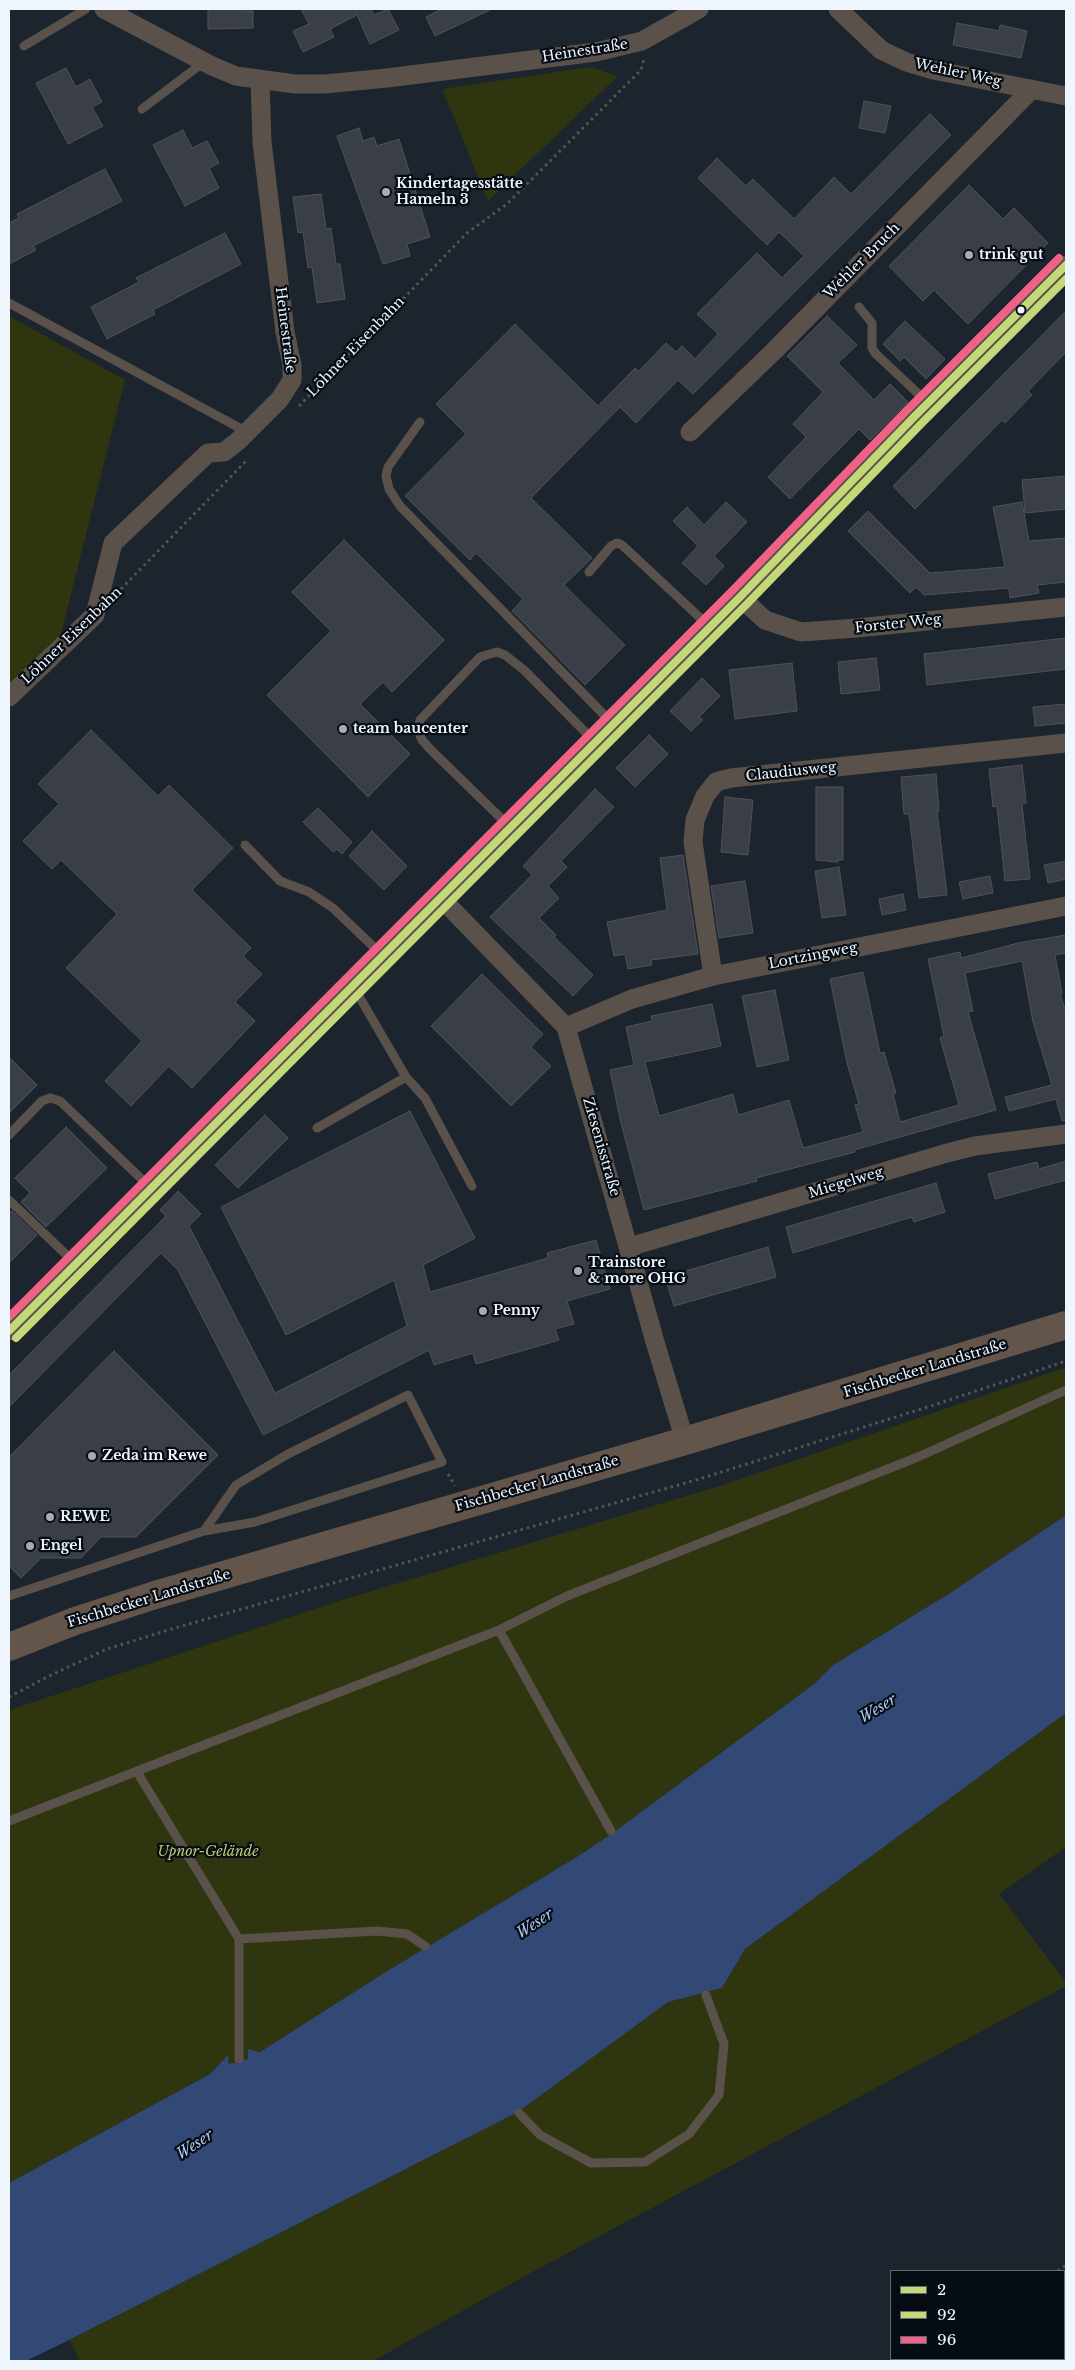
<!DOCTYPE html>
<meta charset="utf-8">
<style>
body{margin:0}
#map{position:relative;width:1075px;height:2370px;overflow:hidden;background:#1c242d;font-family:"Libre Baskerville",serif}
canvas{display:block}
.frame{position:absolute;inset:0;border:10px solid #eff5fd;pointer-events:none}
.legend{position:absolute;left:890px;top:2270px;width:175px;height:90px;box-sizing:border-box;background:#060c14;border:1px solid #636971;margin:0;padding:6px 9px;list-style:none;font-size:15px;color:#eff5fd}
.legend li{display:flex;align-items:center;gap:10px;height:25px}
.legend b{width:25px;border:1px solid #636971}
</style>
<div id="map">
<canvas width="1075" height="2370"></canvas>
<div class="frame"></div>
<ul class="legend">
<li><b style="height:6px;background:#c5d878"></b>2</li>
<li><b style="height:6px;background:#c5d878"></b>92</li>
<li><b style="height:6px;background:#f16186"></b>96</li>
</ul>
</div>
<script>
const ctx = document.querySelector('canvas').getContext('2d');
ctx.lineJoin = 'round';
function fill(path, color) { ctx.fillStyle = color; ctx.fill(path, 'evenodd'); }
const toPath = rows => new Path2D(rows.map(r => 'M' + r).join(''));
function stroke(path, color, width, dash) { ctx.strokeStyle = color; ctx.lineWidth = width; ctx.lineCap = dash ? 'butt' : 'round'; ctx.setLineDash(dash || []); ctx.stroke(path); }
function label(font, color, halo, rows, align = 'center') {
  ctx.font = font + ' "Libre Baskerville",serif'; ctx.lineWidth = 4.5; ctx.setLineDash([]); ctx.textBaseline = 'middle'; ctx.strokeStyle = halo; ctx.fillStyle = color; for (const [text, x, y, turn = 0] of rows) {
    ctx.save(); ctx.translate(x, y); ctx.rotate((+turn || 0) * Math.PI / 180); ctx.textAlign = isNaN(turn) ? turn : align; if (halo) ctx.strokeText(text, 0, 0); ctx.fillText(text, 0, 0); ctx.restore();
  }
}
const green = toPath([
 [590,67,618,76,488,201,442,89],
 [9,316,125,380,60,638,9,690],
 [1064,1368,1066,1371,1066,1515,950,1593,833,1665,814,1684,610,1835,575,1858,384,1973,260,2052,248,2049,249,2059,229,2065,228,2056,210,2074,9,2183,9,1710,345,1599,726,1484],
 [1066,1713,1066,1847,999,1894,1066,1982,1066,1986,527,2275,373,2361,80,2361,69,2340,518,2112,668,2002,722,1988,745,1949]
]);
const water = toPath([
 [1066,1515,1066,1713,745,1949,722,1988,668,2002,518,2112,69,2340,26,2361,9,2361,9,2183,210,2074,228,2055,229,2064,248,2059,248,2049,260,2052,384,1973,575,1858,610,1835,814,1684,833,1665,950,1593]
]);
const building = toPath([
 [208,9,241,9,241,11,253,11,253,28,208,29,208,9],
 [301,9,371,9,374,15,388,9,399,30,370,44,357,15,330,29,334,37,303,52,293,31,309,24,301,9],
 [442,9,492,9,435,36,426,17,442,9],
 [957,23,999,31,1000,25,1027,31,1021,58,953,45,957,23],
 [66,68,76,87,90,79,102,102,92,107,103,126,68,144,36,83,66,68],
 [864,101,891,106,885,133,859,128,864,101],
 [930,114,951,135,693,394,678,380,636,423,620,407,531,498,592,558,564,585,625,645,585,685,512,611,523,599,476,553,470,560,405,496,466,434,436,404,515,324,598,406,635,368,639,371,666,343,676,352,682,346,695,359,718,334,697,314,757,253,782,278,804,256,779,232,767,245,698,178,717,158,746,186,753,179,794,219,834,177,851,194,930,114],
 [359,128,363,141,374,137,377,146,399,139,430,237,407,244,410,256,383,264,337,136,359,128],
 [183,130,192,148,207,141,219,163,209,168,219,188,185,206,153,145,183,130],
 [105,169,122,201,33,246,36,250,9,264,9,223,19,218,17,214,105,169],
 [969,185,1003,219,1014,208,1048,243,968,324,934,290,923,301,889,266,969,185],
 [321,194,326,229,331,228,336,264,340,264,345,299,317,303,312,267,308,268,303,232,298,233,293,197,321,194],
 [225,233,241,264,153,310,155,314,107,339,91,307,139,282,136,278,225,233],
 [1066,311,1066,352,1028,391,1032,395,1005,423,1002,420,915,509,893,486,1066,311],
 [827,316,857,345,838,363,874,400,890,384,908,402,870,440,859,429,790,499,768,477,806,437,793,424,823,392,787,356,827,316],
 [905,321,945,359,926,379,904,357,900,361,883,344,905,321],
 [1066,476,1066,509,1025,513,1022,480,1066,476],
 [726,502,747,522,714,556,724,566,706,585,682,563,698,546,673,521,687,507,704,525,726,502],
 [1022,502,1029,541,1066,538,1066,582,1037,585,1039,593,1010,598,1009,588,924,595,916,587,910,593,848,531,868,511,930,573,1005,567,993,507,1022,502],
 [344,540,444,640,392,692,383,682,360,704,410,754,368,797,267,695,331,631,292,592,344,540],
 [1066,638,1066,669,927,685,924,654,1066,638],
 [876,658,880,690,841,694,838,662,876,658],
 [792,663,797,711,735,719,729,670,792,663],
 [702,678,720,696,699,717,703,720,691,731,670,711,702,678],
 [1066,704,1066,723,1035,726,1033,707,1066,704],
 [91,730,158,796,169,785,233,848,192,890,251,948,243,956,262,974,235,1002,255,1021,192,1088,169,1066,131,1106,105,1081,142,1041,66,968,117,914,61,860,52,869,23,841,59,804,38,784,91,730],
 [649,735,668,754,635,787,616,768,649,735],
 [1022,765,1026,803,1022,804,1030,879,1005,881,997,806,993,807,989,769,1022,765],
 [936,774,939,811,937,811,947,895,919,898,909,814,904,814,901,777,936,774],
 [816,787,843,787,843,860,838,860,838,862,816,860,816,787],
 [595,789,614,807,561,861,567,867,548,886,559,898,539,918,556,935,554,937,593,975,573,996,490,917,532,875,523,866,595,789],
 [725,797,753,800,748,855,721,852,725,797],
 [318,808,352,842,342,854,337,849,333,852,303,822,318,808],
 [372,831,407,866,384,890,349,856,372,831],
 [683,855,698,954,651,960,652,965,628,969,625,954,614,956,607,922,667,910,660,858,683,855],
 [1066,861,1066,879,1048,883,1044,865,1066,861],
 [839,867,846,915,822,918,815,871,839,867],
 [990,876,993,893,963,899,959,882,990,876],
 [745,881,753,933,719,938,711,886,745,881],
 [903,894,906,910,882,915,879,899,903,894],
 [1066,935,1066,953,1055,955,1062,993,1060,993,1066,1013,1066,1120,1062,1121,1056,1099,1009,1111,1005,1097,1052,1085,1033,1022,1022,961,965,973,973,1011,968,1012,996,1110,854,1150,855,1152,756,1178,757,1181,644,1210,620,1119,610,1070,634,1065,626,1027,652,1021,651,1016,712,1004,721,1046,645,1062,659,1116,733,1094,738,1115,789,1100,803,1148,863,1132,855,1105,859,1104,847,1063,830,979,863,972,880,1053,884,1052,896,1093,893,1094,900,1122,959,1105,940,1038,944,1036,928,959,960,952,961,958,1018,943,1066,935],
 [482,974,543,1034,531,1047,551,1066,511,1106,431,1026,482,974],
 [775,990,789,1060,757,1067,742,996,775,990],
 [9,1057,37,1085,9,1113,9,1057],
 [410,1111,475,1238,423,1265,430,1292,548,1258,547,1253,596,1240,610,1289,567,1301,574,1324,555,1329,559,1340,476,1364,473,1353,434,1365,429,1350,263,1435,178,1270,161,1253,9,1407,9,1375,166,1216,160,1210,178,1191,201,1214,189,1226,275,1393,407,1326,394,1280,286,1335,221,1207,410,1111],
 [265,1115,288,1138,238,1188,215,1165,265,1115],
 [66,1127,107,1168,46,1227,21,1202,30,1193,15,1178,66,1127],
 [1066,1161,1066,1180,995,1199,988,1174,1037,1162,1039,1169,1066,1161],
 [936,1183,945,1212,914,1222,912,1217,793,1253,786,1227,936,1183],
 [12,1211,37,1235,9,1263,9,1214,12,1211],
 [768,1247,776,1277,674,1306,665,1277,768,1247],
 [114,1351,218,1455,136,1537,101,1537,81,1558,41,1558,21,1578,9,1566,9,1457,114,1351]
]);
const path = toPath([
 [299,406,467,233,507,204,641,70,644,59],
 [121,589,246,461],
 [448,1474,455,1486],
 [9,1697,51,1675,107,1649,175,1628,696,1480,937,1404,1066,1361],
 [1058,2271,1066,2265],
 [1064,2274,1066,2280],
 [949,2361,952,2359]
]);
const service = toPath([
 [24,46,86,9],
 [142,109,204,62],
 [9,303,247,432],
 [859,307,872,323,872,348,875,353,928,403],
 [420,422,388,467,386,476,389,489,400,506,613,724],
 [589,572,611,546,617,543,622,545,710,627],
 [510,827,430,749,422,740,418,730,420,720,480,657,497,652,505,655,524,670,595,742],
 [245,845,280,881,309,892,333,908,382,955],
 [353,986,406,1077,425,1098,472,1186],
 [317,1128,406,1077],
 [9,1135,42,1101,50,1098,60,1101,151,1188],
 [9,1200,76,1264],
 [9,1596,204,1531,255,1522,442,1462,408,1395,288,1454,236,1485,204,1531],
 [499,1630,611,1831],
 [137,1772,239,1939,239,2059],
 [9,1821,499,1630,567,1596,918,1457,1066,1390],
 [239,1939,377,1931,407,1934,425,1946],
 [519,2113,540,2135,591,2163,645,2162,689,2134,719,2095,724,2044,706,1995]
]);
const minor = toPath([
 [104,9,212,66,236,76,295,84,325,84,387,78,596,52,642,41,699,9],
 [838,9,881,50,906,62,933,70,1066,96],
 [690,432,774,351,1032,89],
 [740,597,765,620,801,632,857,628,1066,607],
 [9,697,95,615,113,543,208,453,224,452,238,441,280,399,292,380,292,365,285,332,262,142,260,80],
 [440,897,566,1027,655,1342,685,1441],
 [713,976,693,842,695,820,705,796,716,782,731,778,1066,743],
 [566,1027,632,999,713,976,1066,906],
 [629,1247,947,1153,975,1146,1066,1134],
 [9,1331,740,597,914,417,1066,265]
]);
const primary = toPath([
 [9,1647,75,1621,155,1595,685,1441,1066,1325]
]);
const bus1 = toPath([
 [9,1331,740,597,914,417,1066,265]
]);
const bus2 = toPath([
 [16,1338,747,604,921,424,1066,279]
]);
const bus3 = toPath([
 [9,1317,733,590,907,410,1059,258]
]);
const markers = [
 [386,192,5,"#a5acb4"],
 [969,255,5,"#a5acb4"],
 [1021,310,4.5,"#eff5fd"],
 [343,729,5,"#a5acb4"],
 [578,1271,5,"#a5acb4"],
 [483,1311,5,"#a5acb4"],
 [92,1456,5,"#a5acb4"],
 [50,1517,5,"#a5acb4"],
 [30,1546,5,"#a5acb4"]
];
const streetNames = [
 ["Heinestraße",585,51,-9],
 ["Wehler Weg",958,73,12],
 ["Wehler Bruch",862,261,-45],
 ["Heinestraße",285,330,83],
 ["Löhner Eisenbahn",356,347,-46],
 ["Forster Weg",898,624,-6],
 ["Löhner Eisenbahn",72,636,-44],
 ["Claudiusweg",791,772,-6],
 ["Lortzingweg",813,956,-11],
 ["Ziesenisstraße",601,1147,74],
 ["Miegelweg",846,1183,-17],
 ["Fischbecker Landstraße",925,1369,-17],
 ["Fischbecker Landstraße",537,1484,-16],
 ["Fischbecker Landstraße",149,1599,-17]
];
const poiNames = [
 ["Kindertagesstätte",396,184],
 ["Hameln 3",396,200],
 ["trink gut",979,255],
 ["team baucenter",353,729],
 ["Trainstore",588,1263],
 ["& more OHG",588,1279],
 ["Penny",493,1311],
 ["Zeda im Rewe",102,1456],
 ["REWE",60,1517],
 ["Engel",40,1546]
];
const parkNames = [
 ["Upnor-Gelände",208,1852]
];
const waterNames = [
 ["Weser",878,1709,-31],
 ["Weser",535,1924,-33],
 ["Weser",195,2145,-33]
];
fill(green, '#2f350e');
fill(water, '#334975');
fill(building, '#3a3e46');
stroke(building, '#4e525b', 1);
stroke(path, '#585451', 3, [2.5, 4]);
stroke(service, '#5a524a', 9);
stroke(minor, '#5a524a', 19);
stroke(primary, '#635549', 28);
stroke(bus1, '#c5d878', 8);
stroke(bus2, '#c5d878', 8);
stroke(bus3, '#f16186', 8);
for (const [x, y, r, color] of markers) { const dot = new Path2D(); dot.arc(x, y, r, 0, 2 * Math.PI); ctx.fillStyle = color; ctx.fill(dot); stroke(dot, '#060c14', 2); }
label('14px', '#eff5fd', '#060c14', streetNames);
label('bold 14px', '#eff5fd', '#060c14', poiNames, 'left');
label('italic 14px', '#bccb73', '#060c14', parkNames);
label('italic 15px', '#aec5f2', '#060c14', waterNames);
</script>
